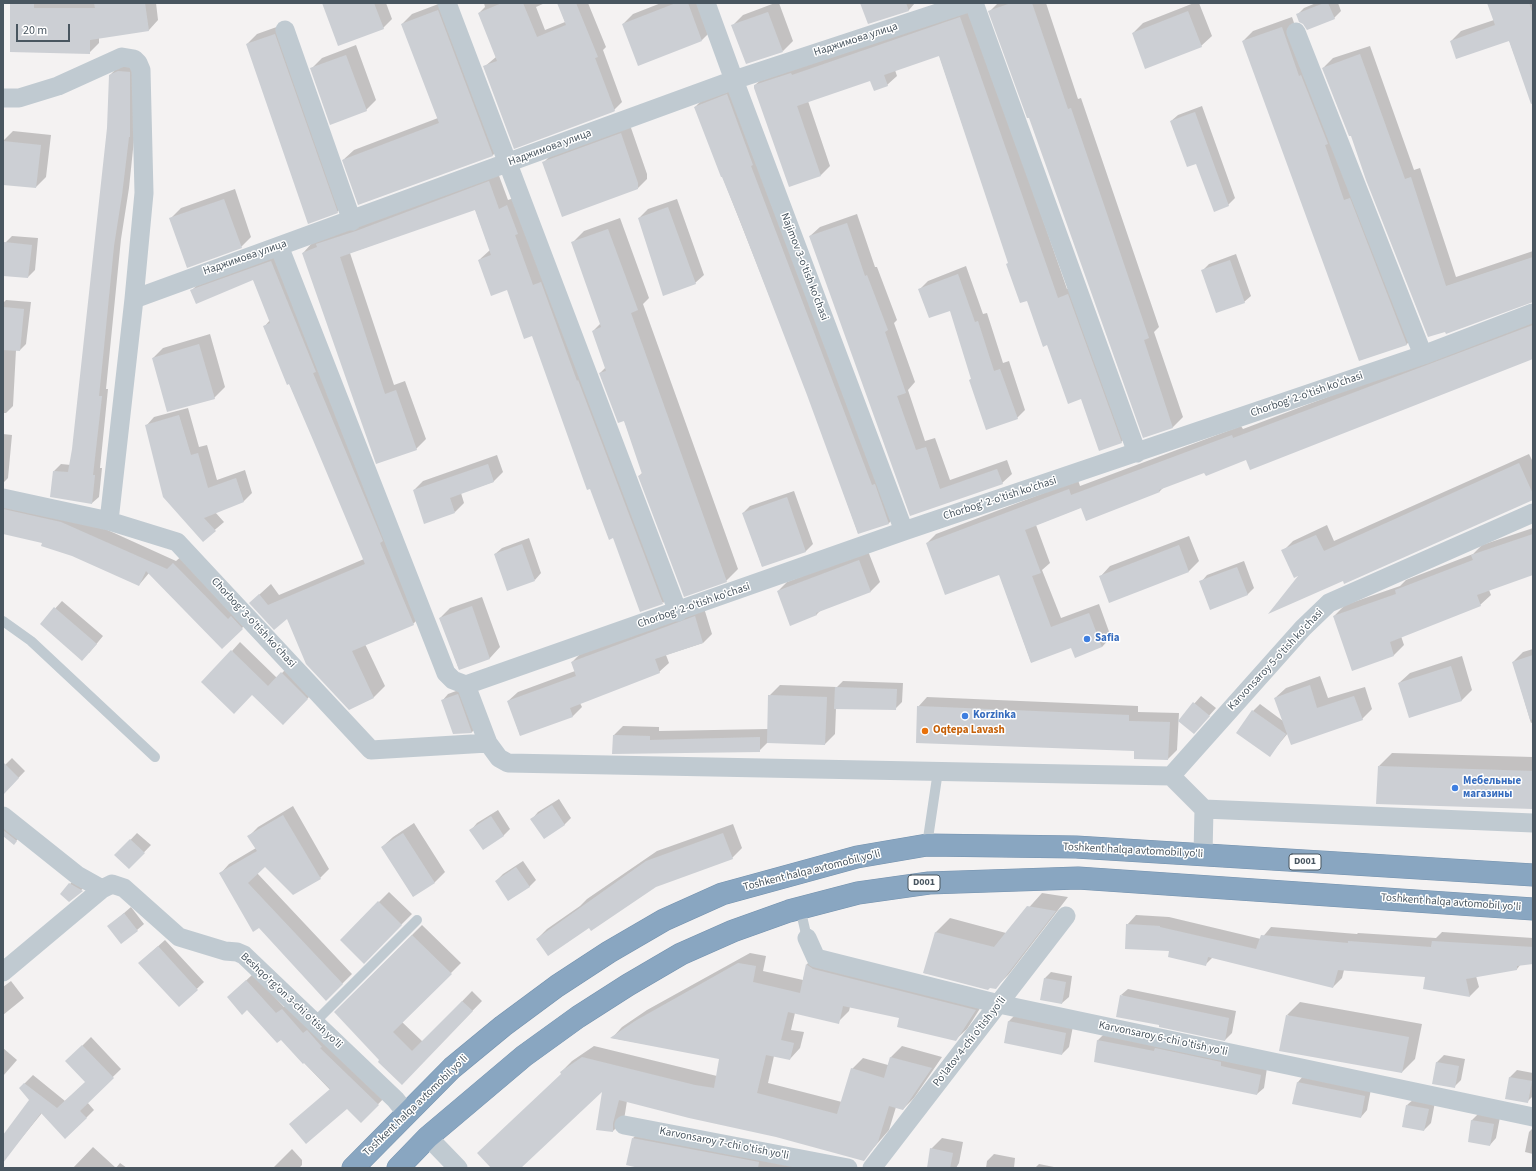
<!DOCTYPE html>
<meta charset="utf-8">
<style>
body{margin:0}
#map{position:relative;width:1536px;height:1171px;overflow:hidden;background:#f4f2f2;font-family:"Source Sans 3",sans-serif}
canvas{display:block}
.frame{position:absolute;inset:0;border:4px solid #495660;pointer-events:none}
.scale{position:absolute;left:16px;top:24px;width:54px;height:18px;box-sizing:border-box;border:2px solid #495660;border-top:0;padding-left:5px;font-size:12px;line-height:14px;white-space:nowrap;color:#495660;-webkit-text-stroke:3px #fff;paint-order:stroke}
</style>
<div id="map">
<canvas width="1536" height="1171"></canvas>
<div class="frame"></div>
<div class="scale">20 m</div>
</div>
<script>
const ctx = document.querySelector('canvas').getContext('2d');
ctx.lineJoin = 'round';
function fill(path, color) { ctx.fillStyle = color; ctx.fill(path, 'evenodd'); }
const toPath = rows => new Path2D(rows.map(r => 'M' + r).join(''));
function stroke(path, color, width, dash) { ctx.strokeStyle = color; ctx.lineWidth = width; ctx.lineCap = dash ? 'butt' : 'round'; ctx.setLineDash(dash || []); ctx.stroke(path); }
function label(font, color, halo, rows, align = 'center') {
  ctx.font = font + ' "Source Sans 3",sans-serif'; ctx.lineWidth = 3; ctx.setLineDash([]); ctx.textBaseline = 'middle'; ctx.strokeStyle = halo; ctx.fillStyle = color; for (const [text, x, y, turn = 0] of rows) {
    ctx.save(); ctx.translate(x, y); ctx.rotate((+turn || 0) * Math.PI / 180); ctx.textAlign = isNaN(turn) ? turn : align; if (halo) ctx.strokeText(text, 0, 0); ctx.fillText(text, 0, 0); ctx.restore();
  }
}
const shadow = toPath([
 [11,3,156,3,158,20,149,30,99,37,99,43,89,53],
 [323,3,386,3,392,19,383,28],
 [441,3,503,145,493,155,359,204,343,160,354,150,438,118,402,24,412,14],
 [484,3,545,3,536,7,545,30,565,22,558,3,588,3,606,47,603,50,622,102,614,110,484,67,496,57,479,13,485,7],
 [661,3,702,3,712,30,702,40,623,24,633,14],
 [775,3,779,3,793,41,783,51,732,26,743,15],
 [862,3,915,3,909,10,869,23],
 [998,3,1046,3,1078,99,1081,98,1159,327,1154,332,1183,417,1173,427,1144,437,1030,117,990,11],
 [1194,3,1199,3,1212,36,1201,46,1133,33,1143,23],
 [1316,3,1338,3,1341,11,1334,18,1297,15,1304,8],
 [1488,3,1533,3,1533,107,1509,40,1451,41,1461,31,1494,20],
 [970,8,1067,289,1077,285,1131,433,1121,442,1082,398,1048,344,1009,262,939,55,895,70,897,76,887,85,871,79,808,101,830,166,821,175,790,186,755,85,765,76],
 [1292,17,1309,66,1417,333,1407,344,1360,360,1243,41,1253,31],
 [285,24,347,202,337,212,247,44,257,34],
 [356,45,376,100,366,110,311,69,322,58],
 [1370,46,1414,170,1420,168,1456,277,1533,251,1533,301,1447,333,1351,134,1323,68,1333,58],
 [126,64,136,65,135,130,129,188,121,239,106,389,108,389,100,468,102,468,99,497,92,503,54,471,61,464,71,465,108,128,110,75,117,68],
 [737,85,899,513,889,523,858,533,808,394,695,107,705,97],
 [1202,106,1235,198,1228,205,1197,162,1171,121,1178,115],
 [630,125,647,174,647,179,638,188,544,162,553,153],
 [13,131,51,135,46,177,36,187,3,184,3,141],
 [498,173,508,200,517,197,672,594,663,603,614,537,591,487,533,335,508,289,479,260,490,250,475,209,350,253,394,385,405,381,426,439,416,449,303,253,312,243],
 [235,189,251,237,241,247,171,218,181,208],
 [677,199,704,275,695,283,639,218,648,209],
 [857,214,875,267,877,267,897,320,894,323,915,382,908,390,925,441,935,438,950,480,1007,460,1012,474,1002,483,911,515,810,236,820,227],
 [620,218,649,298,643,304,738,569,726,581,639,476,643,472,624,420,600,373,606,367,593,331,601,323,573,242,584,231],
 [12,236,38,238,35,270,28,277,3,275,5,243],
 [282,251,424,613,413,624,365,644,385,686,374,697,349,709,287,618,250,603,271,584,279,595,364,559,314,439,264,327,270,320,253,279,191,291,202,280],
 [1236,254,1251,296,1244,302,1202,271,1209,264],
 [966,266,983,314,987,313,1003,363,1009,361,1025,410,1017,418,970,380,972,378,950,309,920,289,928,281],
 [6,300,31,302,26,344,20,350,16,350,13,406,6,413,3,413,3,303],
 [1533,319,1533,358,1205,471,1164,487,1160,491,1082,507,1036,525,1050,563,1042,570,1061,618,1099,604,1111,637,1102,647,1072,646,1031,662,999,573,927,543,936,534,1078,480,1080,486,1241,426,1243,429],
 [210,334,225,387,214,398,153,358,163,348],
 [188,408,199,447,207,445,217,480,245,470,252,493,244,501,215,512,224,522,203,540,146,426,154,417],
 [3,434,12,435,8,478,3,483],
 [1529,454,1533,462,1533,499,1343,580,1301,574,1283,551,1293,541,1327,525,1334,541],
 [497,455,503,472,493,482,461,493,464,503,455,512,414,490,423,481],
 [794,491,813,544,806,551,762,566,743,513,750,506],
 [3,494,70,513,176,561,183,555,251,619,222,648,149,573,139,585,43,542,3,533],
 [1533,528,1533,574,1489,590,1491,595,1480,605,1401,636,1404,645,1394,655,1353,669,1334,616,1345,605,1400,586,1406,580,1473,554,1482,545],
 [1189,536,1199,561,1189,571,1100,577,1110,566],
 [529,538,541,573,535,580,495,554,502,548],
 [868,551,880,582,871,591,821,610,816,615,778,591,787,582],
 [1244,561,1254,588,1247,595,1201,582,1207,575],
 [482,597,500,647,490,658,459,669,440,618,450,608],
 [62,601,103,636,89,653,41,624],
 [704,608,712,634,703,643,666,655,669,663,659,672,580,703,582,707,573,716,520,735,508,701,518,692,575,671,572,662,581,653],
 [240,642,277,678,291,664,316,690,283,723,253,693,232,651],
 [1533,649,1533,722,1531,723,1513,662,1523,652],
 [1462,656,1472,690,1462,700,1410,717,1399,683,1410,673],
 [1320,676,1328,698,1365,687,1372,709,1362,719,1288,733,1269,756,1253,711,1260,704,1283,721,1275,698,1286,688],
 [843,681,903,683,902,702,895,709,836,708,835,734,825,744,768,742,759,751,613,753,614,735,623,726,659,727,659,731,768,729,769,696,780,685,837,687],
 [464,688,479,725,472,732,454,733,442,701,448,694],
 [1201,696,1216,708,1200,726,1179,721],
 [927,697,1138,706,1138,712,1179,713,1177,750,1168,759,1135,758,1135,750,918,707],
 [1392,753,1533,757,1533,808,1379,766],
 [12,758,25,771,3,794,3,767],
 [559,799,571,818,564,825,532,819,538,812],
 [293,806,329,869,320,878,265,866,257,873,352,974,326,1000,220,874,229,864,256,848,249,836,258,827],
 [498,810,510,829,503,836,471,830,477,823],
 [3,818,20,837,14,843,3,835],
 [414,823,445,872,435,882,413,896,382,847,393,837],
 [733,824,742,848,732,858,655,886,589,927,537,939,547,929,580,906,587,899,657,851],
 [137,833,151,845,129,868,116,855],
 [523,861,536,880,529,887,496,881,503,874],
 [77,877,88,884,69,901,70,884],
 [389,892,412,914,364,962,341,940],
 [1042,893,1068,897,1009,974,995,988,924,973,936,932,950,918,1006,933],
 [131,907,144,924,137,930,109,926],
 [1136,915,1169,917,1261,939,1271,927,1357,934,1358,933,1436,938,1442,932,1533,938,1533,963,1521,964,1517,969,1476,976,1479,987,1470,996,1424,988,1426,976,1344,970,1342,978,1333,987,1213,957,1205,965,1170,950,1127,925],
 [422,925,461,963,402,1022,423,1042,472,991,482,1001,411,1074,335,1012],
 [165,940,204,982,179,1006,146,957],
 [750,953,766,956,763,971,803,980,807,964,818,954,986,999,967,1029,955,1040,900,1017,850,1007,849,1011,838,1022,795,1013,791,1030,804,1032,800,1048,790,1059,774,1056,768,1083,842,1102,852,1069,863,1058,888,1065,891,1057,902,1046,942,1057,914,1098,903,1109,896,1107,889,1130,863,1160,776,1136,627,1101,624,1120,613,1131,603,1089,520,1168,492,1168,562,1074,561,1072,572,1061,594,1046,717,1076,720,1058,612,1038,622,1027,647,1010],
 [1051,972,1072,976,1069,997,1062,1003,1044,979],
 [253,974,284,1007,289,1003,385,1097,361,1122,235,991],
 [11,981,24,998,3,1015,3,987],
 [1128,989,1236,1011,1232,1033,1225,1040,1121,995],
 [1300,1002,1422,1024,1415,1059,1402,1072,1287,1015],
 [1016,1014,1073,1026,1069,1047,1062,1054,1005,1042,1009,1021],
 [1105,1033,1267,1068,1264,1088,1257,1094,1095,1061,1098,1040],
 [91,1037,121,1069,87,1102,94,1110,86,1118,42,1113,7,1156,3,1153,3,1136,31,1100,20,1088,33,1075,65,1101,86,1082,67,1061],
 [3,1048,17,1060,3,1076],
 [1444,1055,1465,1059,1461,1080,1454,1087,1433,1083,1437,1062],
 [1517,1070,1533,1073,1533,1096,1527,1102,1506,1098,1510,1077],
 [1304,1075,1371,1089,1367,1110,1361,1117,1294,1103,1298,1082],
 [1414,1099,1435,1102,1431,1123,1424,1130,1407,1105],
 [1479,1113,1500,1117,1496,1138,1490,1145,1469,1141,1472,1120],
 [643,1128,844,1168,644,1168,633,1138],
 [1533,1128,1533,1154,1525,1152,1529,1132],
 [942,1138,963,1142,959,1163,956,1168,928,1168,931,1149],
 [93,1147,116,1168,120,1163,127,1168,73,1168],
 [292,1149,302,1160,302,1165,299,1168,273,1168],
 [994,1154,1015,1158,1014,1168,986,1168,987,1161],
 [1039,1164,1059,1168,1035,1168]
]);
const building = toPath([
 [10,3,34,3,34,8,95,8,94,3,145,3,149,31,90,40,90,54,10,52],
 [322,3,374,3,384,29,338,46],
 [502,3,523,3,537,37,566,25,557,3,576,3,598,57,595,58,615,111,613,112,514,149,483,66,497,61,478,13],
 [676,3,688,3,702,41,638,66,622,24],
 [860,3,906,3,909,11,868,24],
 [1011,3,1032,3,1068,109,1071,108,1103,202,1149,338,1144,340,1173,428,1143,438,1029,118,1027,118,988,11],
 [1324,3,1328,3,1335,19,1307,30,1303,24,1299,22,1296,14],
 [1487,3,1529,3,1533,15,1533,103,1531,104,1509,41,1456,59,1450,41,1495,25],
 [438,10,493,156,358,205,342,160,439,123,401,24],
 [1188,11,1202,47,1145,69,1132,33],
 [768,12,783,52,746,64,731,25],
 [960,17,1058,298,1068,294,1122,443,1099,451,1081,399,1068,404,1047,345,1043,347,1027,301,1020,303,1006,264,1008,263,939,56,884,75,888,86,874,91,870,81,797,106,821,176,789,187,754,88,754,85,791,73,792,75],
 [1282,27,1299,76,1301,75,1328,144,1325,145,1344,200,1350,198,1407,345,1359,361,1242,41],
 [275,34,338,213,308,224,246,44],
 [1360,54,1405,179,1411,177,1446,286,1533,257,1533,302,1446,334,1445,332,1428,337,1366,180,1351,136,1349,136,1322,68],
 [346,55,367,111,330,125,310,68],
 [118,71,130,72,130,137,129,137,122,195,114,246,104,347,99,396,102,396,93,475,95,475,92,504,50,497,53,471,68,472,72,449,107,128,109,75],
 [727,94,753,165,751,166,872,485,875,484,889,524,858,534,807,395,740,221,722,177,721,177,694,107],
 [1195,112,1229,206,1214,212,1196,164,1187,167,1170,121],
 [621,133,638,183,638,189,562,217,542,162],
 [3,141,41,145,36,188,3,185],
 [489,181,499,209,507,205,518,234,515,235,533,285,541,282,577,381,578,380,663,604,640,612,613,538,609,540,590,489,587,490,532,336,524,339,507,290,491,296,478,260,491,255,475,210,340,257,385,394,396,390,417,450,376,464,302,253,317,247,316,244,356,231],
 [224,199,242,248,187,268,169,218],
 [668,207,696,284,663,296,638,218],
 [847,223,865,276,867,275,888,330,885,332,906,393,897,396,916,450,926,447,940,489,997,469,1003,484,910,516,809,236],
 [608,229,638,310,631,313,727,582,684,597,638,476,642,474,624,421,618,423,599,373,606,371,592,331,601,327,571,242],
 [4,242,32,245,28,278,3,276],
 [1230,260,1245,303,1216,313,1201,270],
 [271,261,316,372,313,373,383,541,380,543,414,625,352,651,374,698,349,710,306,664,287,619,274,630,249,603,259,594,268,605,365,564,313,440,289,384,287,385,263,326,270,323,253,280,196,304,190,290],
 [958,274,975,322,978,321,994,371,1000,369,1018,419,986,430,969,380,971,379,950,311,929,318,918,289],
 [3,307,24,309,20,351,3,350],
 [1533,325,1533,359,1250,470,1246,460,1206,476,1204,473,1159,490,1160,492,1086,521,1081,508,1025,530,1041,573,1032,576,1051,627,1089,613,1102,647,1075,658,1071,648,1031,663,999,575,945,595,926,543,1069,489,1071,495,1232,435,1233,438],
 [199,344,215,399,167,412,152,358],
 [179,415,191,455,198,453,208,488,236,478,244,502,204,518,216,531,203,542,163,497,145,425],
 [1519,463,1533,494,1533,500,1344,584,1343,581,1268,614,1298,576,1294,578,1281,550,1316,535,1324,551],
 [488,464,494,482,450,498,455,513,424,524,413,490],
 [787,497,806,552,762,567,742,513],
 [3,509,61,522,167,569,173,563,228,619,231,616,243,629,222,649,146,571,139,586,72,556,41,546,42,543,3,534],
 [1533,534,1533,575,1477,595,1481,606,1390,642,1394,656,1352,671,1333,616,1396,594,1395,590,1473,560,1471,555],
 [522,544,535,581,507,591,494,554],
 [1179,545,1189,572,1109,603,1099,576],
 [859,560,871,592,816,613,817,615,790,626,777,591],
 [1237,567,1248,595,1210,610,1199,581],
 [472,606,490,659,459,670,439,618],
 [54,607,97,644,82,661,40,624],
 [695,616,703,643,655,659,660,673,570,708,573,717,520,736,507,701,576,676,571,662],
 [231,650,268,686,281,672,308,699,283,725,252,695,234,714,201,682],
 [1533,655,1533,719,1530,720,1512,662],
 [1451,666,1462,701,1409,718,1398,683],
 [1310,685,1317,708,1354,696,1363,720,1291,745,1274,698],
 [835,687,897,689,896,710,834,709],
 [458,694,472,733,453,734,441,700],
 [768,695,827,697,825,745,767,743],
 [1193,702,1210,716,1194,734,1178,721],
 [917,706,1129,715,1129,721,1170,722,1168,760,1134,759,1134,751,916,743],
 [1252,710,1286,734,1270,757,1236,733],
 [613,735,650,736,650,740,760,737,760,752,612,754],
 [3,762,19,778,3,795],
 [1378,766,1533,771,1533,809,1376,804],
 [552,805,565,825,544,839,530,819],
 [283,815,321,879,293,895,265,867,248,883,343,984,326,1001,259,928,253,932,219,873,257,851,247,836],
 [491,816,504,836,483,850,469,830],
 [3,830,17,841,14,845,3,836],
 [403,833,435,883,413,897,381,847],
 [723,833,733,859,656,887,591,931,589,928,548,956,536,939,646,861],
 [130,839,145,853,129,869,114,855],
 [516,867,530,887,508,901,495,881],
 [69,883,83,891,69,902,60,894],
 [378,901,402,925,364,964,340,940],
 [1027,906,1056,911,996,989,990,988,988,990,923,973,935,932,994,947],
 [124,913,138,931,121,944,107,926],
 [1126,924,1160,926,1160,927,1256,949,1261,935,1348,943,1348,941,1431,947,1432,941,1533,947,1533,964,1517,966,1517,970,1466,979,1470,997,1423,989,1425,977,1338,970,1333,988,1208,957,1206,966,1168,957,1169,951,1125,949],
 [412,935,452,974,393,1032,412,1051,462,1001,473,1011,402,1085,378,1062,379,1060,334,1012],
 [158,946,198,990,179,1007,138,963],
 [738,963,756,966,753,982,800,993,806,964,813,969,976,1010,956,1041,897,1027,899,1018,843,1006,839,1024,788,1012,781,1040,794,1043,790,1060,766,1055,757,1093,837,1114,851,1068,884,1078,890,1057,932,1068,903,1110,889,1106,878,1142,864,1161,776,1137,689,1118,619,1100,613,1123,613,1132,596,1130,602,1092,521,1168,491,1168,477,1153,561,1074,560,1072,582,1057,695,1085,714,1088,719,1059,610,1038,635,1021],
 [1044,978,1066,982,1062,1004,1040,1000],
 [246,980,276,1013,282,1009,303,1033,307,1030,322,1047,320,1048,379,1105,361,1123,347,1109,306,1144,289,1124,330,1089,304,1063,303,1064,281,1040,277,1043,247,1010,242,1015,227,997],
 [1120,995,1229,1018,1225,1041,1159,1027,1159,1025,1116,1017],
 [1286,1015,1409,1037,1402,1073,1279,1051],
 [1008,1021,1066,1033,1062,1055,1004,1043],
 [1097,1040,1154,1051,1155,1048,1221,1062,1221,1066,1261,1075,1257,1095,1094,1062],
 [82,1045,114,1078,80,1111,87,1118,65,1139,41,1113,3,1163,3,1135,29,1100,19,1088,24,1083,57,1108,85,1082,65,1061],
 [1436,1062,1459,1066,1455,1088,1432,1084],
 [1509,1077,1532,1081,1528,1103,1505,1099],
 [1297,1082,1365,1096,1361,1118,1292,1104],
 [1406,1105,1429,1109,1424,1131,1402,1127],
 [1471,1120,1494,1124,1490,1146,1468,1142],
 [632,1138,759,1162,758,1168,639,1168,626,1165],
 [930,1148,953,1153,950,1168,927,1168]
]);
const lane = toPath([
 [3,621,31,641,155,757],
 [927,845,938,771],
 [800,908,807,938],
 [315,1022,417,920]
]);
const street = toPath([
 [447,3,678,612],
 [706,3,734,80,904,531],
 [974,3,1137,453],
 [285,30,352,221],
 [1296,32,1423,355],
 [3,98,19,98,58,86,122,57,134,59,138,63,141,70,144,193,134,299,109,521],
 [279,246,446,673,453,680,466,685,488,743,499,758,508,763,1171,776,1204,809,1533,823],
 [134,299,734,80,968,3],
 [3,498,109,521,177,542,371,750,488,743],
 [466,685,904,531,1423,355,1533,313],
 [1171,776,1303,628,1329,603,1533,513],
 [3,816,77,875,102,889,112,884,124,888,179,937,225,951,237,952,244,955,395,1099,407,1114],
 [1203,855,1204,809],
 [807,938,816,958,999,1004,1533,1117],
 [3,972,102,889],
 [624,1125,848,1168],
 [428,1137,458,1168],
 [872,1168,1066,916]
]);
const highway = toPath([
 [353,1168,452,1068,503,1026,557,986,609,952,664,920,722,894,857,857,927,845,1076,847,1533,875],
 [398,1168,428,1137,524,1056,578,1017,628,985,681,954,733,931,789,911,858,893,929,883,1078,878,1533,909]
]);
const markers = [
 [1087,639,4,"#3f7fe0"],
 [965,716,4,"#3f7fe0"],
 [925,731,4,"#e8710a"],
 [1455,788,4,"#3f7fe0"]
];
const shields = [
 [1305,862,32],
 [924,883,32]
];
const shieldNames = [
 ["D001",1305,862],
 ["D001",924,883]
];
const streetNames = [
 ["Наджимова улица",856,40,-18],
 ["Наджимова улица",550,148,-20],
 ["Наджимова улица",245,258,-19],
 ["Najimov 3-o'tish ko'chasi",804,267,69],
 ["Chorbog' 2-o'tish ko'chasi",1307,395,-19],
 ["Chorbog' 2-o'tish ko'chasi",1000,499,-18],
 ["Chorbog' 2-o'tish ko'chasi",694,606,-19],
 ["Chorbog' 3-o'tish ko'chasi",253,623,47],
 ["Karvonsaroy 5-o'tish ko'chasi",1276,660,-47],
 ["Toshkent halqa avtomobil yo'li",1133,851,3],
 ["Toshkent halqa avtomobil yo'li",812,871,-14],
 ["Toshkent halqa avtomobil yo'li",1451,903,4],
 ["Beshqo'rg'on 3-chi o'tish yo'li",291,1001,43],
 ["Karvonsaroy 6-chi o'tish yo'li",1163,1039,12],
 ["Po'latov 4-chi o'tish yo'li",970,1042,-52],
 ["Toshkent halqa avtomobil yo'li",416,1106,-44],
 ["Karvonsaroy 7-chi o'tish yo'li",724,1144,11]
];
const shopNames = [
 ["Safia",1095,639],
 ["Korzinka",973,716],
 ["Мебельные",1463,782],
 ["магазины",1463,795]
];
const foodNames = [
 ["Oqtepa Lavash",933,731]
];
fill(shadow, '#0003');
fill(building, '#cccfd4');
stroke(highway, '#7491ad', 23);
stroke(lane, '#c0cad1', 10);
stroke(street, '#c0cad1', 19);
stroke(highway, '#89a6c1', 22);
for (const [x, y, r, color] of markers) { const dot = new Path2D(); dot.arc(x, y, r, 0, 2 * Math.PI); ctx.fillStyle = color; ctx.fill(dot); stroke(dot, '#fff', 1.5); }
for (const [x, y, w] of shields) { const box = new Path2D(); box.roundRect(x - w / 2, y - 8, w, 16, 3); ctx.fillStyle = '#fff'; ctx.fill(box); stroke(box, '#495660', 1); }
label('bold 10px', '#495660', null, shieldNames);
label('11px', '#495660', '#fff', streetNames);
label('bold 11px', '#366cbe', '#fff', shopNames, 'left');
label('bold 11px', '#c56008', '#fff', foodNames, 'left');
</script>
